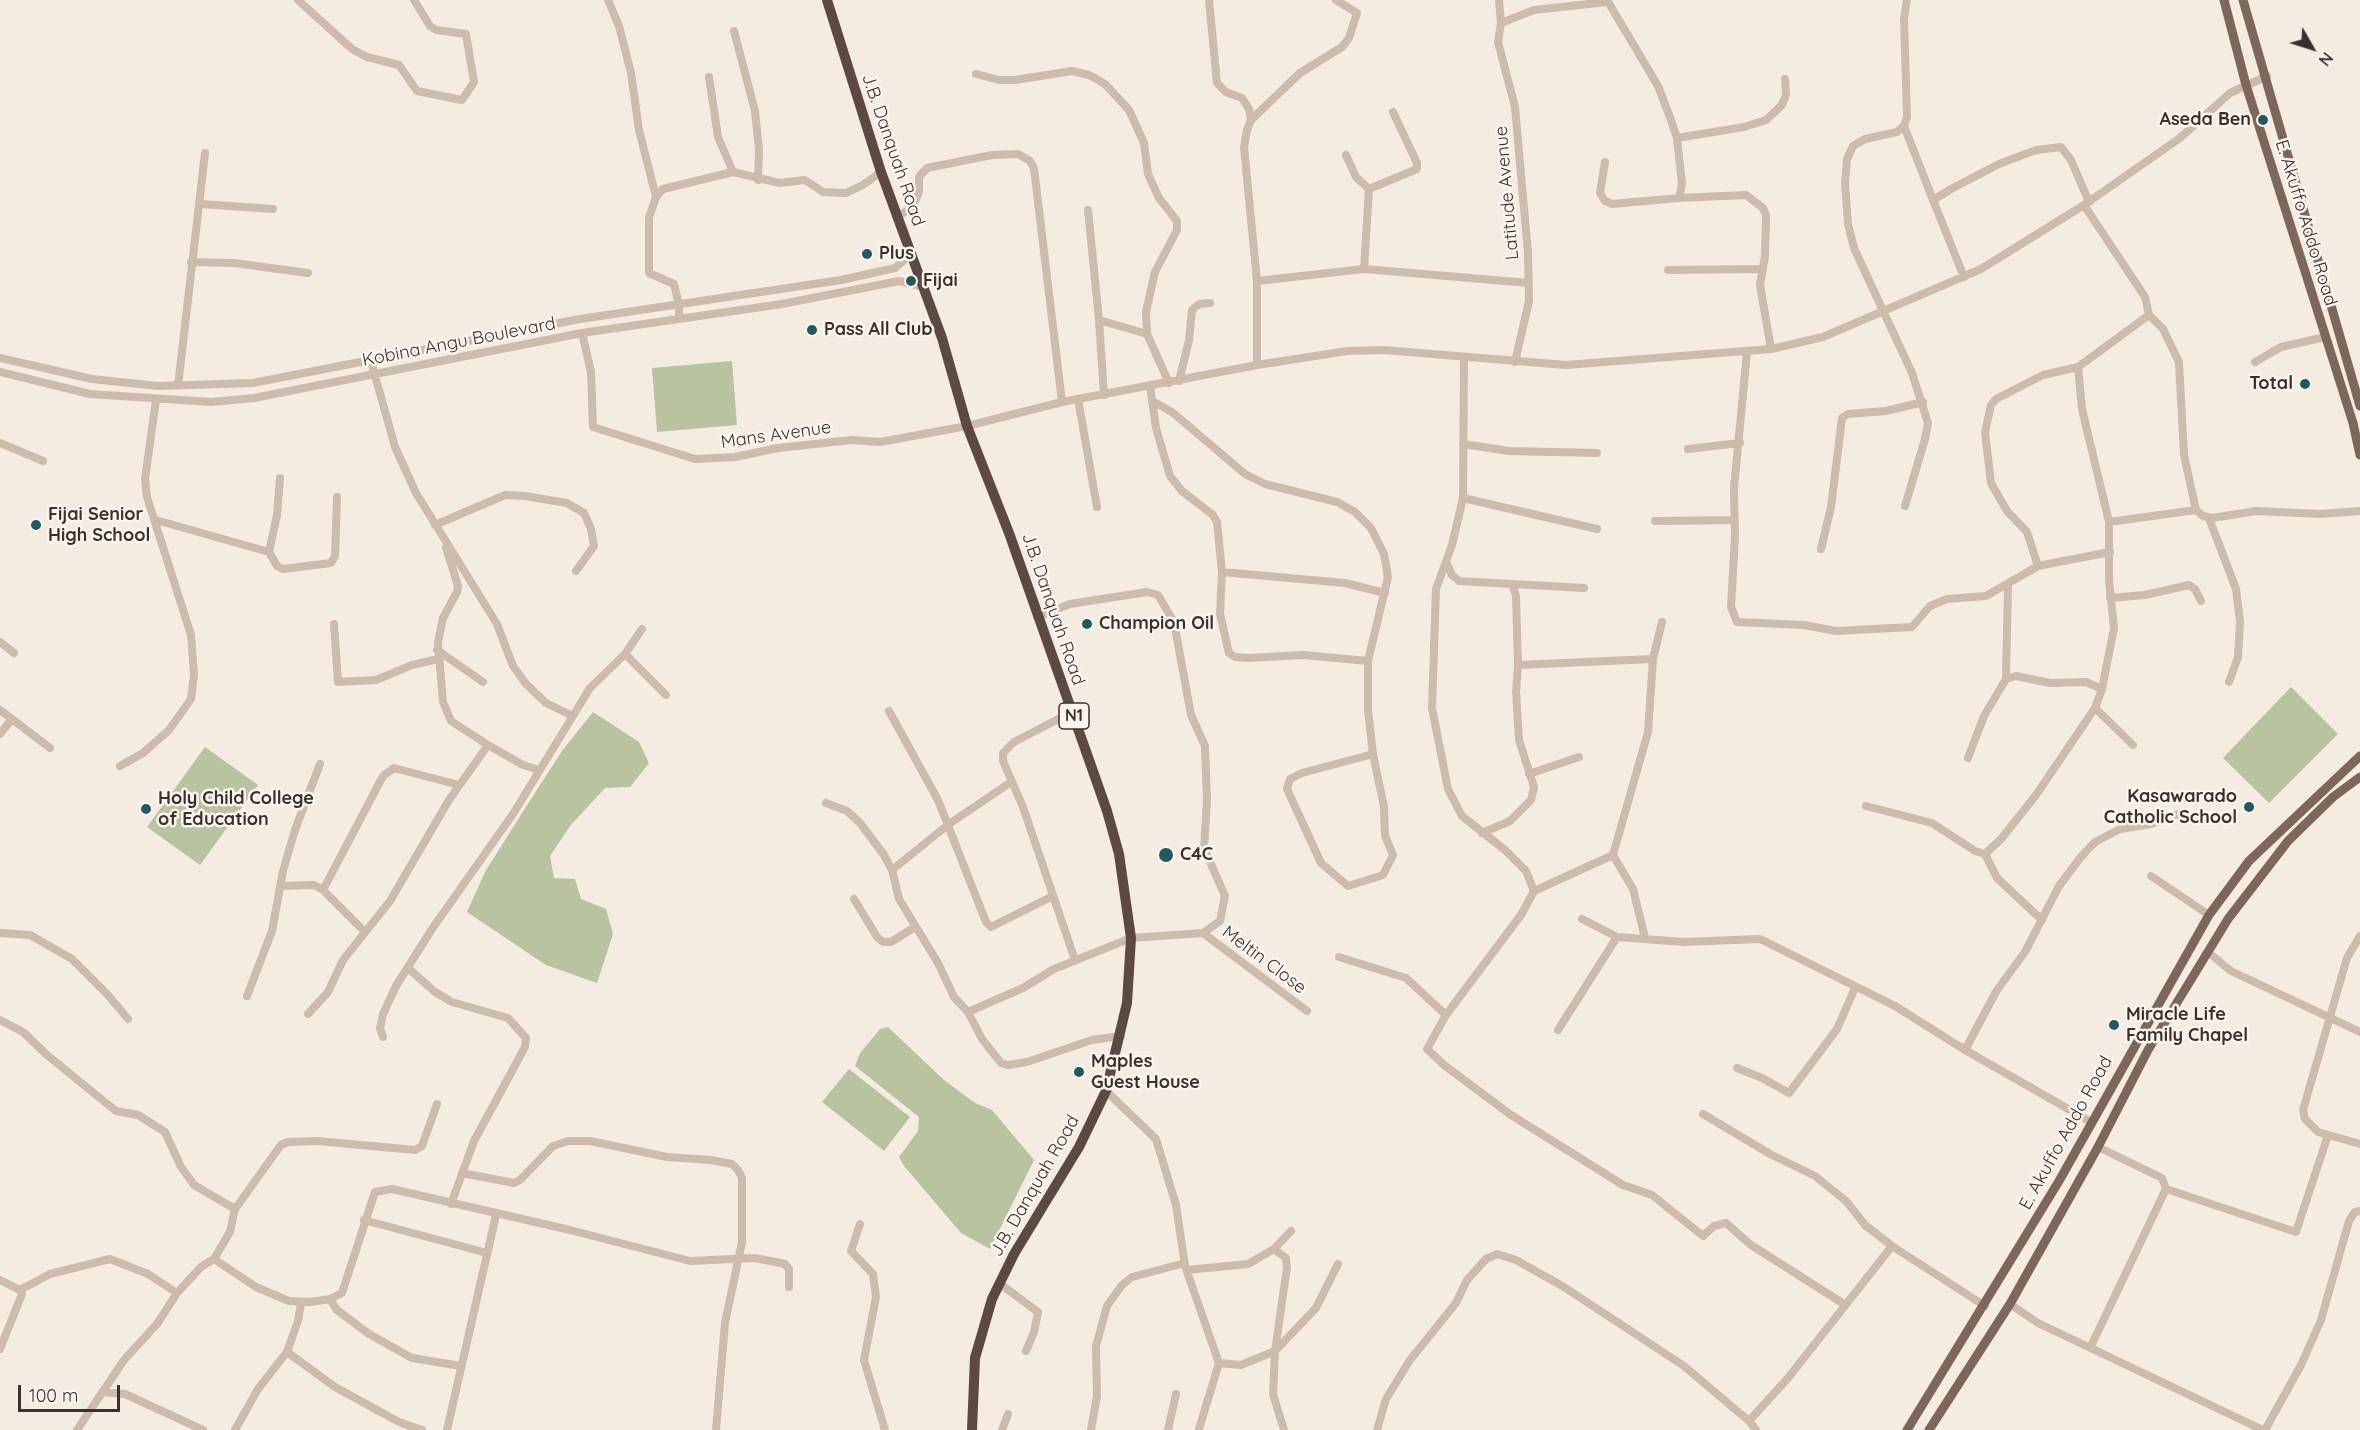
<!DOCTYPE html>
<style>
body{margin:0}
#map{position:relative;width:2360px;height:1430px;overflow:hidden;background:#f4ebe1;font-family:Quicksand,sans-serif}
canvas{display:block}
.north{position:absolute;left:2282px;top:18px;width:60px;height:60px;-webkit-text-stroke:4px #fbf5ee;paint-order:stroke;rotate:129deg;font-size:16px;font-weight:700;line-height:24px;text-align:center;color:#3b302b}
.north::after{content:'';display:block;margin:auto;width:21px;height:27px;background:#3b302b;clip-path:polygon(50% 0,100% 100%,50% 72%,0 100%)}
.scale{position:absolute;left:18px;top:1385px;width:102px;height:27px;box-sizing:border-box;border:3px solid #3b302b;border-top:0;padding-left:8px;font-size:18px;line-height:21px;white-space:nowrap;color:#3b302b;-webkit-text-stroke:4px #fbf5ee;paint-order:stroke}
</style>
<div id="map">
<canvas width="2360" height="1430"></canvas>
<div class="north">N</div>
<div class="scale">100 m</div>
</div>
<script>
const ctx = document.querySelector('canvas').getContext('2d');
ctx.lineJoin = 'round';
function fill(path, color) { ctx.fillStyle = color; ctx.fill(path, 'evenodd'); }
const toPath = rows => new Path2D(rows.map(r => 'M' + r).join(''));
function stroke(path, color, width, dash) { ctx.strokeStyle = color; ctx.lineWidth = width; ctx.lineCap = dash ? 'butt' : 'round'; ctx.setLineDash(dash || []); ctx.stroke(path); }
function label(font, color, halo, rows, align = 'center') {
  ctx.font = font + ' Quicksand,sans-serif'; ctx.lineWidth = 5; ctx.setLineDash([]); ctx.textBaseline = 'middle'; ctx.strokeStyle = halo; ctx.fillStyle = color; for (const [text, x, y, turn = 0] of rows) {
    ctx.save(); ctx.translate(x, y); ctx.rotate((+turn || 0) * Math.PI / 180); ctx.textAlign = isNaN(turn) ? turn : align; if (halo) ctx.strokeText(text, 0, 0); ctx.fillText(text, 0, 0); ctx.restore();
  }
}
const green = toPath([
 [732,361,737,425,657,432,652,368],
 [2291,687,2338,734,2269,803,2223,758],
 [593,712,639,742,649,763,630,787,605,788,570,826,550,856,554,878,575,879,581,899,606,909,613,934,597,983,546,965,467,912,485,872,522,813,562,751],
 [205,747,258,785,200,865,147,827],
 [888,1027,944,1080,975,1103,992,1110,1034,1160,990,1249,961,1233,904,1166,899,1157,918,1131,919,1117,855,1066,860,1053,880,1029],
 [849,1069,910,1117,884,1151,822,1102]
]);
const minor = toPath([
 [298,0,352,49,367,57,399,65,417,91,462,100,474,82,466,34,436,30,430,26,414,0],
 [608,0,619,26,631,73,639,130,656,197],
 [1209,0,1217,83,1226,92,1242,98,1249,109,1251,120],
 [1499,0,1501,23,1498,42,1515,107,1528,253,1529,301,1515,362],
 [1607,0,1658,86,1671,120,1677,138,1682,184,1679,198,1746,195,1763,208,1766,215,1765,256,1760,285,1771,349],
 [1501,23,1534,10,1607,2],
 [734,31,755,111,759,150,758,180],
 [976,74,999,80,1015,80,1072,71,1089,75,1105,84,1129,110,1144,143,1148,174,1159,198,1177,221,1177,230,1155,272,1146,312,1147,334,1169,383],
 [709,77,718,137,733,172],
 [1904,126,1933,200],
 [1677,138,1744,127,1766,120,1782,105,1786,95,1785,79],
 [1346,155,1356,177,1369,189],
 [1605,162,1600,193,1605,201,1612,204,1679,198],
 [201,204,273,209],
 [2084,205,2145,297,2149,315,2163,329,2179,362,2184,455,2196,510],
 [1088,210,1099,320,1147,334],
 [898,216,912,208,919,192,919,177,927,168,992,155,1018,154,1030,161,1034,168,1062,402],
 [191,262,234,263,308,273],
 [1364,269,1369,189,1417,169,1417,163,1393,112],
 [1668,270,1761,269],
 [1964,277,1933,200,1951,189,1999,164,2036,150,2061,147,2071,160,2089,202],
 [1257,281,1364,269,1529,283],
 [679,318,679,305,674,284,649,273,649,218,656,197,663,189,733,172,780,183,805,180,823,192,846,193,863,185,881,172],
 [1099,320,1104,395],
 [582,333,591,372,593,427,695,459,735,457,778,448,852,440,880,442,967,426,1062,402,1257,365,1347,351,1384,350,1566,365,1771,349,1823,337,1981,269,2084,205,2180,138,2230,93,2267,76],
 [1747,352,1734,488,1735,536,1731,607,1737,622,1804,625,1836,631,1912,627,1930,606,1947,599,1986,596,2038,566,2110,552],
 [1464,357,1463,498,1452,545,1436,589,1432,708,1448,789,1462,816,1505,850,1526,871,1534,891],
 [0,358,92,379,158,386,253,383,580,319,841,280,895,268,912,253],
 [371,361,395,447,416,493,497,624,513,666,526,684,546,703,573,716],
 [2255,362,2281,347,2325,337],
 [1257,365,1257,281,1244,147,1247,130,1251,120,1300,73,1342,47,1349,38,1357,13,1336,0],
 [2078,367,2149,315],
 [0,372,90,394,211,402,254,398,582,333,782,304,899,281,924,287],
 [1179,381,1189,340,1192,310,1199,304,1210,303],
 [178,386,205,153],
 [1150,386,1156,428,1170,476,1182,491,1213,515,1217,522,1222,572,1220,614,1229,653,1235,657,1248,658,1303,655,1368,661],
 [1078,399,1097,507],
 [1152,401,1172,412,1245,474,1265,484,1337,502,1355,512,1371,528,1384,554,1388,577,1368,661,1368,710,1373,754,1384,807,1385,836,1393,855,1383,875,1348,886,1321,863,1287,789,1290,779,1302,773,1373,754],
 [0,443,43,461],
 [1463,444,1509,451,1597,453],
 [1688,449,1740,443],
 [1463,498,1597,529],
 [1905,506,1925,439,1928,423,1912,373,1854,248,1848,224,1845,184,1847,159,1853,146,1865,139,1897,132,1904,126,1907,117,1904,19,1907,0],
 [2196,510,2203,516,2212,518,2256,511,2320,514,2360,511],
 [2209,518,2236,589,2240,622,2238,657,2229,682],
 [156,520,269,552,277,515,280,478],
 [1655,521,1734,520],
 [2109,522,2196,510],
 [435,525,505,495,525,496,567,503,584,513,591,529,594,546,576,571],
 [446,547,458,586,457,592,443,618,438,642,443,702,451,721,488,745,523,765,539,770],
 [1821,549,1831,507,1842,418,1848,414,1886,411,1923,402],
 [269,552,277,566,283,569,331,563,335,556,337,497],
 [1447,564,1452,575,1459,581,1512,584,1516,596,1518,665,1516,692,1519,740,1534,787,1531,800,1510,821,1482,833],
 [2038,566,2027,532,2007,511,1991,483,1985,432,1991,405,1996,399,2043,375,2078,367],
 [1222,572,1345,583,1385,593],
 [1512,584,1584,588],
 [2110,598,2145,595,2189,585,2195,589,2201,601],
 [1037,617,1070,604,1147,592,1158,595,1174,622,1191,715,1205,746,1207,801,1204,848,1225,896,1220,921,1203,933],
 [334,624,338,682,376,680,412,665,438,659],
 [0,642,14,653],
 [437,650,483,682],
 [625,654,666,695],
 [1518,665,1653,659],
 [2006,679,2016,676,2050,683,2086,682,2102,689],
 [2095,708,2133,745],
 [0,710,50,748],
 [889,711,938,800,986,922,991,927,1053,896],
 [1072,712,1014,742,1003,753,1003,761,1023,807,1075,960],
 [0,734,12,719],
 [1968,758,1984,716,2006,679,2008,585],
 [120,766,143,753,169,730,191,699,194,674,191,635,147,497,145,479,156,400],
 [1529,774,1579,757],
 [826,803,847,811,860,823,884,855,892,870,899,899,938,963,954,997,968,1012,982,1039,1001,1063,1008,1065,1027,1062,1092,1040,1121,1036],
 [1866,806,1932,823,1975,851,1985,854,2001,839,2036,795,2095,708,2102,689,2114,628,2109,580,2109,522,2082,409,2078,367],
 [1985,854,1997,878,2042,920],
 [1613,855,1648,732,1653,659,1662,622],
 [892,870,949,824,1011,782],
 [2151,876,2209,915],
 [282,886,314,885,323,890,364,931],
 [323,890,383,776,394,768,459,785],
 [854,899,877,937,883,942,891,942,915,927],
 [1582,919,1617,937],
 [0,933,30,935,72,959,108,995,128,1019],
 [2360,936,2347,958,2303,1110,2305,1119,2318,1132,2360,1144],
 [1645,938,1633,889,1613,855,1534,891,1521,915,1446,1015,1427,1049,1444,1065,1511,1115,1623,1185,1652,1195,1703,1236,1714,1226,1726,1223,1751,1245,1844,1304],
 [2208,952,2231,971,2360,1032],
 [1339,957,1406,978,1446,1015],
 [408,968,435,992,452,1002,508,1018,526,1038,525,1047,474,1141,451,1204],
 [247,996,272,931,283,871,295,830,320,764],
 [968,1012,1023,988,1054,969,1131,938,1203,933,1307,1011],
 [308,1014,328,992,343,960,390,901,449,800,488,745],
 [0,1020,23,1032,47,1055,116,1111,138,1115,165,1132,181,1167,194,1185,235,1209,230,1232,214,1259],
 [1558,1030,1617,937,1684,942,1760,939,1895,1006,1965,1050,2091,1122],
 [383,1037,380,1028,383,1014,396,986,432,929,513,814,590,688,625,654,642,629],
 [1965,1050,1997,990,2025,952,2059,886,2080,858,2095,842,2120,829,2151,824,2181,813],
 [1737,1068,1762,1078,1789,1093,1837,1029,1855,988],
 [1106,1091,1156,1139,1176,1205,1185,1266,1219,1363,1199,1429],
 [1703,1114,1770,1154,1815,1176,1846,1201,1865,1225,1892,1246,1985,1306],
 [462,1173,514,1183,520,1180,553,1146,568,1141,590,1141,667,1157,711,1160,732,1164,738,1170,742,1178,742,1242,725,1323,716,1430],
 [2166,1189,2296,1232,2328,1135],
 [235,1209,281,1145,288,1142,318,1141,415,1150,422,1146,437,1104],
 [364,1220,487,1253],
 [860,1224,851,1251,873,1274,876,1297,864,1360,885,1430],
 [1274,1249,1286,1258,1287,1267,1275,1351,1273,1394,1284,1430],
 [1187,1270,1248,1264,1274,1249,1291,1231],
 [0,1280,20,1290,22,1294,0,1349],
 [999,1283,1038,1312,1034,1332,1026,1351],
 [20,1290,50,1274,110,1259,148,1274,177,1293],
 [330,1299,337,1310,369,1334,412,1358,461,1366],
 [2010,1304,2038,1323,2263,1430],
 [2091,1346,2166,1189,2162,1178,2098,1147],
 [287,1352,335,1387,399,1422,422,1430],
 [1219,1363,1241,1365,1275,1351,1316,1308,1338,1264],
 [104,1392,125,1394,203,1430],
 [1749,1421,1788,1378,1892,1246],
 [77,1430,124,1360,157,1324,177,1293,201,1267,214,1259,256,1287,289,1301,310,1302,330,1299,342,1293,375,1192,392,1189,570,1230,690,1261,755,1258,785,1264,789,1269,789,1287],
 [235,1430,258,1389,287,1352,298,1321,301,1303],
 [447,1430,496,1215],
 [1002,1430,1008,1414],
 [1091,1430,1097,1396,1096,1346,1107,1306,1122,1285,1132,1277,1185,1263],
 [1168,1430,1176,1394],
 [1377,1430,1386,1399,1410,1360,1456,1303,1467,1280,1486,1259,1497,1254,1516,1260,1564,1287,1684,1366,1749,1421,1756,1430],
 [2265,1430,2301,1365,2321,1320,2349,1221,2355,1212,2360,1211]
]);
const major = toPath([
 [2224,0,2246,85,2353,423,2360,455],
 [2243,0,2360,406],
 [1907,1430,2059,1181,2209,915,2249,861,2360,756],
 [1929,1430,2010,1304,2098,1147,2148,1050,2228,919,2288,841,2333,797,2360,777]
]);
const highway = toPath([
 [827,0,881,172,942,338,967,426,1009,533,1107,811,1119,854,1131,938,1127,1003,1106,1091,1079,1147,1014,1254,992,1299,975,1358,972,1430]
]);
const markers = [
 [2263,120,6,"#1f5a5e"],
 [867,254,6,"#1f5a5e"],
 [911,281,6,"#1f5a5e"],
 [812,330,6,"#1f5a5e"],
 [2305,384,6,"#1f5a5e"],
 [36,525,6,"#1f5a5e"],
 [1087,624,6,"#1f5a5e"],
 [2249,807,6,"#1f5a5e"],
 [146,809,6,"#1f5a5e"],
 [1166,855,8,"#1f5a5e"],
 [2114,1025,6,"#1f5a5e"],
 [1079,1072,6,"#1f5a5e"]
];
const shields = [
 [1074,716,30]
];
const shieldNames = [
 ["N1",1074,716]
];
const poiNames = [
 ["Aseda Ben",2251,120,"right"],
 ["Plus",879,254],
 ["Fijai",923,281],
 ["Pass All Club",824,330],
 ["Total",2293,384,"right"],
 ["Fijai Senior",48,515],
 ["High School",48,536],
 ["Champion Oil",1099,624],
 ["Kasawarado",2237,797,"right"],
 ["Catholic School",2237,818,"right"],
 ["Holy Child College",158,799],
 ["of Education",158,820],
 ["C4C",1180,855],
 ["Miracle Life",2126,1015],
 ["Family Chapel",2126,1036],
 ["Maples",1091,1062],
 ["Guest House",1091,1083]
];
const streetNames = [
 ["J.B. Danquah Road",893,150,71],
 ["Latitude Avenue",1507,193,-95],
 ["E. Akuffo Addo Road",2306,223,73],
 ["Kobina Angu Boulevard",459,342,-11],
 ["Mans Avenue",776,435,-8],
 ["J.B. Danquah Road",1053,609,71],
 ["Meltin Close",1264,960,37],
 ["E. Akuffo Addo Road",2066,1133,-61],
 ["J.B. Danquah Road",1035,1186,-60]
];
fill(green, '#b8c4a0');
stroke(minor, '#cdbbac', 8);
stroke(major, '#7d675c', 9);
stroke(highway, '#5c4a42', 10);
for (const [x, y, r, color] of markers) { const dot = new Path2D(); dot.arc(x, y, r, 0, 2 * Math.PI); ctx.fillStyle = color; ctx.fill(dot); stroke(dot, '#fbf5ee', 2); }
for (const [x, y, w] of shields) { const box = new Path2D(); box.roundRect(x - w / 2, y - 13, w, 26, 4.5); ctx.fillStyle = '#fbf5ee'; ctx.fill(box); stroke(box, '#3b302b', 1.5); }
label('bold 16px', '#3b302b', null, shieldNames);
label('bold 18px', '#3b302b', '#fbf5ee', poiNames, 'left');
label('18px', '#3b302b', '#fbf5ee', streetNames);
</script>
